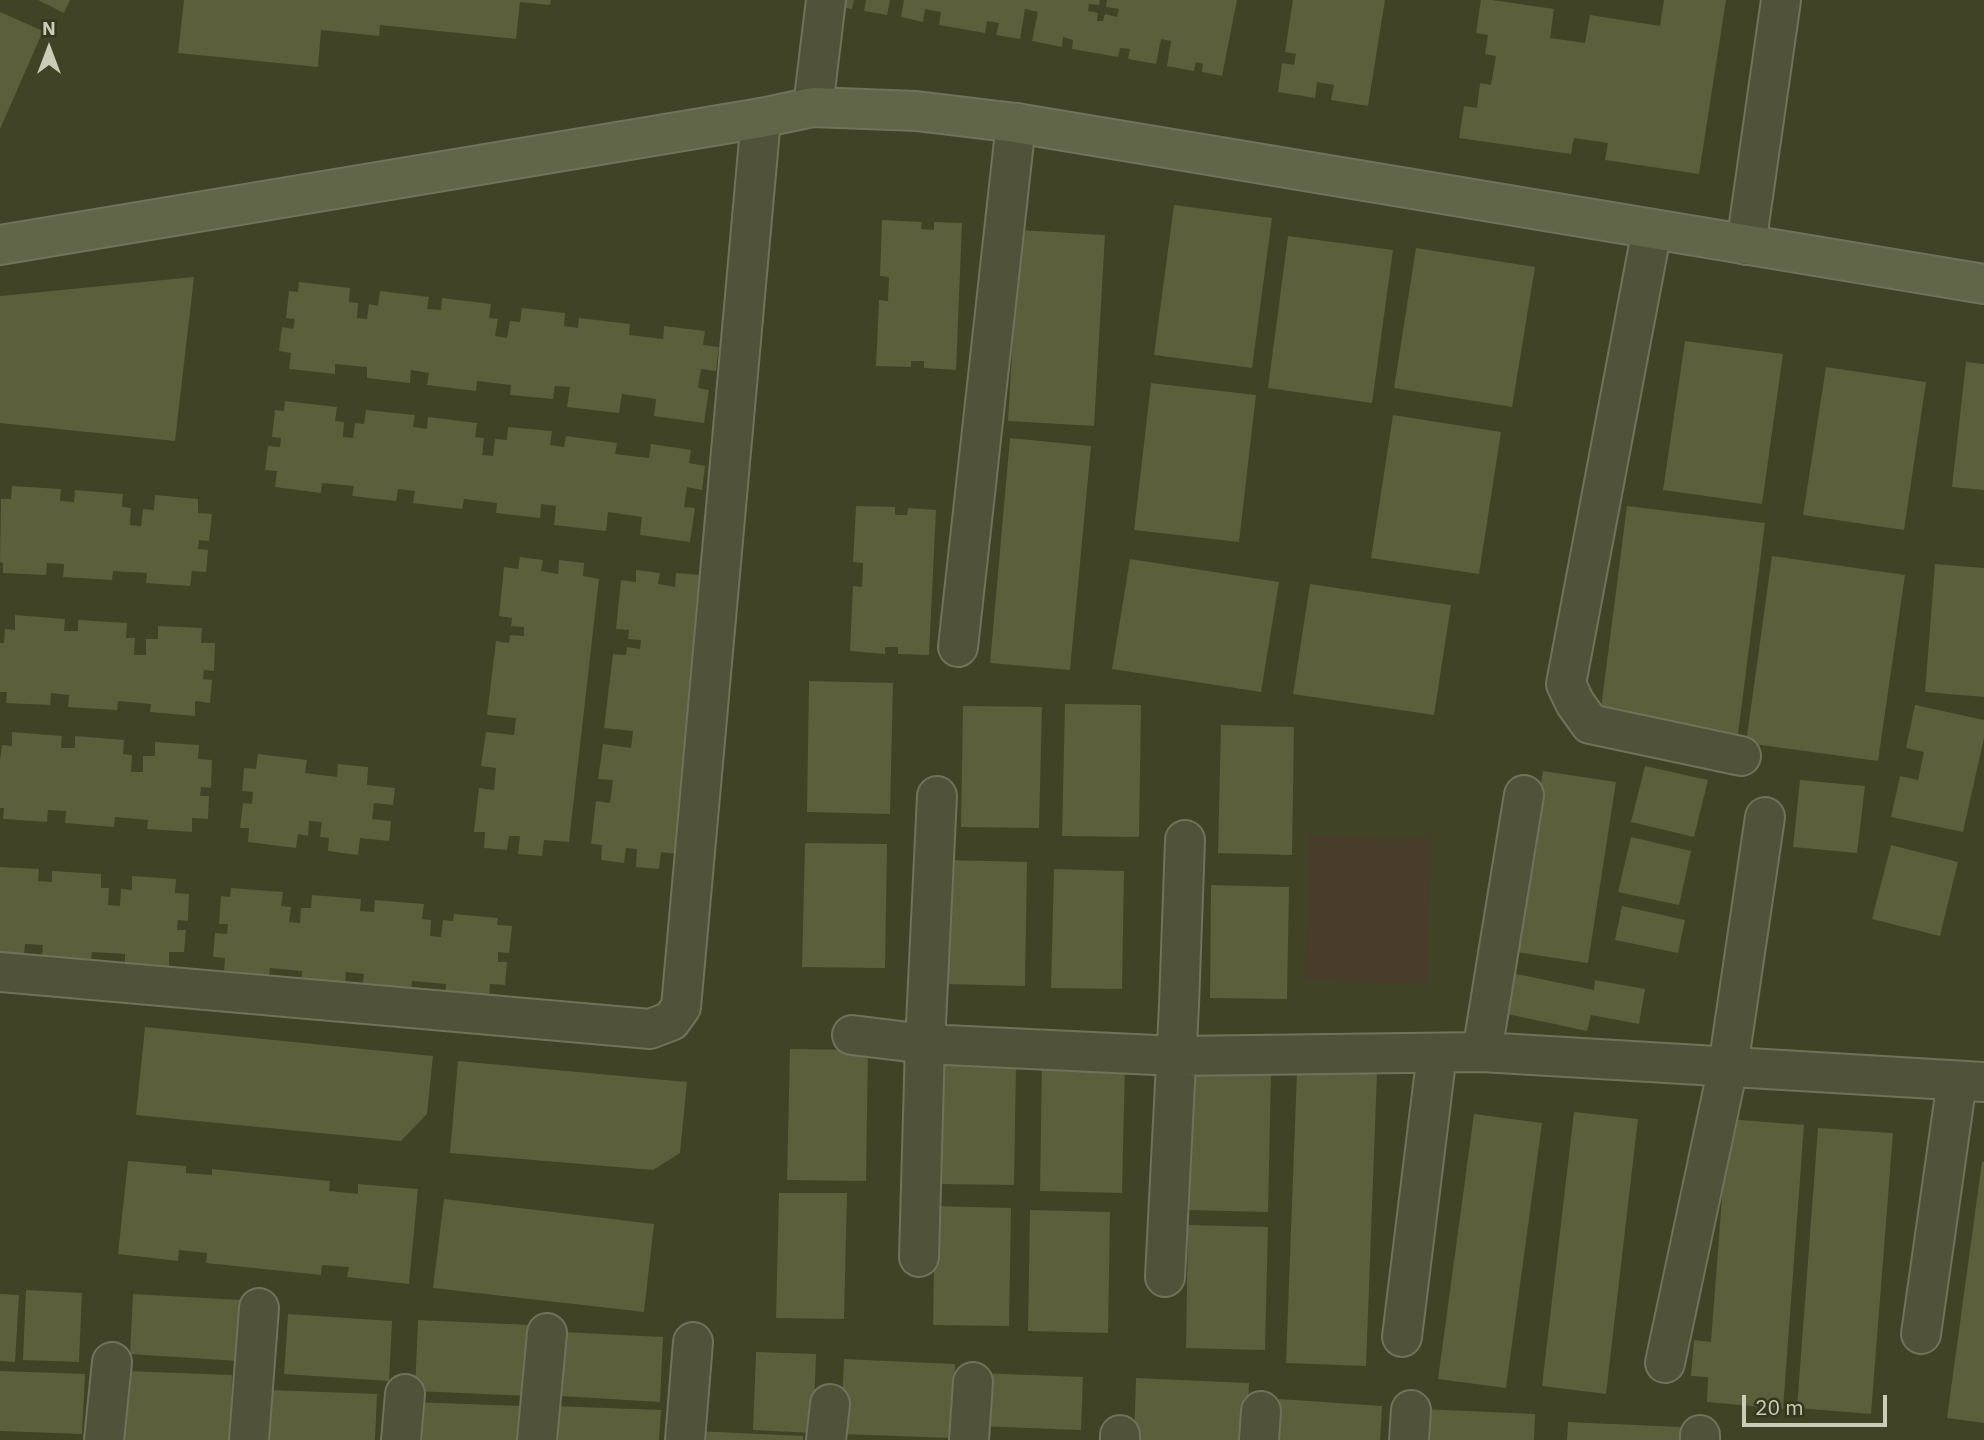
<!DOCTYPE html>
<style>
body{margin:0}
#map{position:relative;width:1984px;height:1440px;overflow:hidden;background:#404325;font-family:"IBM Plex Sans",sans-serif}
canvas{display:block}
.north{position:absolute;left:14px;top:14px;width:70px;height:70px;-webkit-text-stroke:5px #35381e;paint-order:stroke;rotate:0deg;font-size:19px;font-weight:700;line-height:28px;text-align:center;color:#cacdb7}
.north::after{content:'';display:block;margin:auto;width:24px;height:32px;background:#cacdb7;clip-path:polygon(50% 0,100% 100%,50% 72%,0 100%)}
.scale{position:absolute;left:1742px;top:1395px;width:145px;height:32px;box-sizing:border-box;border:4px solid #cacdb7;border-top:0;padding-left:9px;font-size:21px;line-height:24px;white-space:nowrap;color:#cacdb7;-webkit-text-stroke:5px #35381e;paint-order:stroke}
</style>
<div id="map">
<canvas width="1984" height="1440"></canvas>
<div class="north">N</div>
<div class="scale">20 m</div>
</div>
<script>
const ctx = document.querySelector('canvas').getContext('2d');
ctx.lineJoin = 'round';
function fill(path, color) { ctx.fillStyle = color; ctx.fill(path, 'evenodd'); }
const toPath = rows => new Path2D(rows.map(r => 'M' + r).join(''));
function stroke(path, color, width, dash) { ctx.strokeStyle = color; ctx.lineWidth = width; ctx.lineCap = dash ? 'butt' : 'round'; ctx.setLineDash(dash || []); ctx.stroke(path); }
const green = toPath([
 [1310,835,1431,839,1427,984,1305,980]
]);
const building = toPath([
 [38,0,70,0,64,13],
 [184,0,551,0,550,5,520,2,516,39,380,25,379,36,321,30,318,67,178,53],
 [827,0,854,0,852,9,827,5],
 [866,0,890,0,887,15,864,11],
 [904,0,1100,0,1099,5,1089,4,1088,11,1098,13,1097,21,1103,21,1105,14,1117,17,1119,9,1106,7,1107,0,1237,0,1222,76,1202,72,1203,64,1196,62,1194,71,1167,66,1171,41,1161,39,1156,64,1128,59,1130,49,1120,48,1118,57,1072,49,1073,40,1063,37,1062,47,1032,41,1038,12,1025,9,1020,39,996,35,999,23,987,21,985,33,939,25,941,12,925,9,923,22,901,17],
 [1293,0,1385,0,1368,106,1331,100,1334,85,1317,82,1315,98,1278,92,1282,63,1294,65,1296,54,1285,52],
 [1481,0,1492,0,1554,9,1550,38,1585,43,1590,15,1660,26,1664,0,1726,0,1699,174,1605,160,1608,143,1574,138,1571,154,1459,138,1464,106,1477,108,1480,83,1491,85,1496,56,1485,54,1488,35,1476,33],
 [0,12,43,31,0,129],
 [1174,205,1272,218,1252,368,1154,355],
 [882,220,922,222,921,229,934,230,934,222,962,223,956,370,924,368,924,361,911,361,911,367,876,366,879,300,888,301,889,277,880,276],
 [1019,230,1105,235,1094,426,1008,421],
 [1288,236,1393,250,1372,403,1268,388],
 [1416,248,1535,267,1512,407,1394,388],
 [194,277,175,441,0,423,0,296],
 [299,282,350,288,349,302,358,303,357,318,367,319,369,304,378,306,380,291,429,297,427,309,441,310,442,298,491,304,489,318,498,319,495,336,507,338,510,321,520,322,522,308,565,313,564,326,578,328,579,318,630,324,629,335,663,339,664,326,705,331,703,345,719,347,716,371,701,369,698,388,709,390,704,423,654,416,656,399,622,394,619,413,567,407,570,387,555,386,553,399,510,395,511,385,477,381,476,391,427,385,429,373,411,370,410,383,367,378,367,367,335,364,335,374,289,369,291,353,279,351,282,327,293,329,295,319,286,318,289,291,298,292],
 [1685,341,1783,354,1762,504,1663,490],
 [1966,362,1984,364,1984,490,1952,487],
 [1826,367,1926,382,1904,530,1803,515],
 [1151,383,1256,395,1239,542,1134,530],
 [285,401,337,407,335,421,344,422,343,437,353,438,355,423,364,424,366,410,415,415,413,427,427,429,428,417,477,423,475,437,484,438,482,455,493,456,495,439,507,440,508,427,552,431,550,445,564,447,566,436,617,443,615,454,649,458,651,444,691,450,689,463,705,466,702,490,687,487,684,507,695,508,690,542,640,535,642,517,608,512,606,531,554,525,556,506,541,504,540,518,496,513,497,503,464,499,462,509,413,503,415,491,398,489,396,501,352,496,354,486,322,483,321,493,275,487,277,471,265,470,268,446,280,447,281,438,272,437,275,410,284,411],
 [1393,415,1501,432,1479,574,1371,558],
 [1010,438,1091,446,1070,670,990,663],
 [12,486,61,489,60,501,74,502,75,490,123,494,122,507,131,508,130,525,141,526,143,509,154,510,155,495,198,499,198,513,212,514,209,541,199,540,198,549,208,550,206,572,192,571,190,586,146,583,147,573,113,571,112,580,63,577,64,564,47,563,46,575,3,573,3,563,0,562,1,499,11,499],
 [856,506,895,507,895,515,907,515,908,508,936,510,929,655,898,654,898,647,885,647,885,654,850,651,853,586,862,587,863,563,853,562],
 [1627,506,1765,523,1738,734,1600,716],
 [1772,556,1905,575,1878,761,1746,743],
 [520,557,543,560,541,571,558,574,559,560,584,563,583,576,599,579,569,842,544,840,542,856,518,854,520,836,509,836,507,850,484,848,485,832,474,832,479,788,494,790,496,768,481,766,486,732,514,735,516,718,487,715,496,641,509,643,510,635,524,636,524,627,511,626,512,618,499,616,504,567,518,569],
 [1130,559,1279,582,1261,692,1112,669],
 [1935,564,1984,568,1984,697,1925,692],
 [636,570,660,573,658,584,675,587,676,573,701,575,686,855,661,852,659,869,636,867,637,849,626,848,624,863,601,860,602,845,591,844,596,801,610,803,613,780,598,779,603,744,631,748,633,731,604,728,613,654,626,655,627,647,640,649,641,640,628,639,629,630,616,629,621,580,636,582],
 [1310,584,1451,605,1434,715,1293,694],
 [15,615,65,619,64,631,78,631,78,620,127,623,126,638,135,638,134,655,146,655,146,639,158,639,158,626,202,628,201,643,215,643,214,671,204,670,203,679,212,680,210,703,195,701,195,716,150,712,151,704,118,701,117,710,68,707,69,695,51,693,50,705,6,703,7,692,0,692,0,643,4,643,5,629,15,630],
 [809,681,893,683,890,814,807,812],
 [1065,704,1141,705,1139,837,1062,836],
 [1915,705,1984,720,1984,738,1963,832,1891,817,1900,776,1918,780,1924,752,1906,748],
 [963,706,1042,707,1039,828,961,827],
 [1221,725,1294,727,1292,855,1218,853],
 [12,732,62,736,61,748,75,748,75,736,124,740,123,754,132,755,131,772,143,772,143,756,155,756,155,742,199,745,198,759,212,760,211,788,201,787,200,796,209,796,208,819,192,818,192,832,147,829,148,820,115,817,114,827,65,823,66,811,48,810,47,822,3,819,4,808,0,808,0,760,2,745,12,746],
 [258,754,307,760,305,773,337,777,338,764,368,767,367,785,395,788,393,805,374,803,372,819,391,821,389,841,360,838,358,855,328,851,329,838,320,837,322,822,309,821,308,836,298,834,296,848,248,842,249,828,240,828,243,803,252,804,253,792,242,791,244,768,256,769],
 [1645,766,1708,780,1694,837,1631,822],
 [1543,771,1616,782,1588,963,1516,952],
 [1800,780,1865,786,1857,853,1793,847],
 [1631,837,1691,851,1679,905,1618,892],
 [805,843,887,844,885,968,802,967],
 [1891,845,1958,862,1940,936,1872,919],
 [948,860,1027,862,1025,986,946,984],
 [0,867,39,869,38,881,52,882,52,871,101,874,101,888,109,888,108,905,120,906,121,889,132,890,132,876,176,879,175,893,189,894,188,921,178,920,177,930,186,930,184,952,169,952,169,966,125,963,125,954,92,952,91,960,42,957,43,945,25,944,24,956,0,954],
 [1054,869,1124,871,1122,989,1051,988],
 [1211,885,1289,887,1287,999,1210,998],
 [231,888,283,892,281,906,291,907,289,922,300,923,301,908,311,908,312,895,361,899,360,911,374,912,375,900,424,904,422,919,431,920,430,936,441,937,443,920,453,921,454,914,498,918,497,925,512,926,509,953,498,952,498,962,507,962,505,985,490,984,489,997,445,994,446,984,412,981,411,991,362,987,364,974,346,972,345,985,301,981,302,971,270,968,269,978,224,974,225,958,213,957,215,933,227,934,228,924,219,924,221,896,230,897],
 [1622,906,1685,920,1678,953,1615,940],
 [1507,972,1594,990,1595,980,1645,989,1639,1024,1591,1015,1587,1031,1498,1012],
 [145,1027,433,1056,427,1114,401,1141,136,1115],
 [790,1049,868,1050,866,1181,787,1180],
 [458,1061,687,1082,680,1153,653,1170,450,1153],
 [1042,1061,1125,1062,1122,1193,1040,1191],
 [939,1065,1016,1066,1014,1185,936,1184],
 [1191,1070,1271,1072,1268,1212,1188,1210],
 [1297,1070,1377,1073,1366,1366,1286,1363],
 [1574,1112,1638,1119,1606,1394,1542,1386],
 [1474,1114,1542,1123,1506,1388,1438,1379],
 [1728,1119,1804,1125,1783,1409,1707,1402,1708,1377,1691,1376,1694,1340,1711,1342],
 [1818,1128,1893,1133,1871,1414,1797,1408],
 [128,1161,186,1166,186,1173,212,1175,212,1169,330,1181,329,1191,358,1194,358,1184,418,1189,409,1284,347,1277,349,1267,322,1265,321,1275,206,1263,207,1253,179,1250,178,1261,118,1254],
 [1982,1162,1984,1162,1984,1423,1947,1418],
 [779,1193,847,1193,844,1319,776,1318],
 [444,1199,654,1224,644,1312,433,1288],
 [935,1206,1011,1208,1009,1326,933,1325],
 [1030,1210,1110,1212,1108,1333,1028,1331],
 [1188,1225,1268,1227,1265,1350,1186,1348],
 [26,1290,82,1293,79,1362,23,1360],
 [0,1294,19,1295,15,1362,0,1361],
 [133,1294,241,1300,238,1361,130,1354],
 [288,1314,392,1321,389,1381,284,1374],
 [418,1320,531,1325,528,1396,415,1391],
 [563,1332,663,1337,660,1402,560,1396],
 [756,1352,816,1354,813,1433,753,1430],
 [844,1359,955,1364,952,1438,841,1434],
 [0,1371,85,1374,82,1434,0,1431],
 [126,1371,232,1375,230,1440,124,1440],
 [979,1373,1083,1377,1081,1430,976,1426],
 [1136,1378,1249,1383,1247,1440,1134,1440],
 [270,1390,377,1394,375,1440,268,1440],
 [1279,1399,1382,1406,1380,1440,1276,1440],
 [412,1402,522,1406,521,1440,410,1440],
 [555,1406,661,1410,659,1440,554,1440],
 [1422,1409,1535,1414,1534,1440,1420,1440],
 [1568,1422,1681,1427,1681,1440,1567,1440],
 [695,1431,803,1436,803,1440,694,1440]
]);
const street = toPath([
 [813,107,826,0],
 [1652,229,1566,684,1575,703,1590,724,1741,756],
 [1746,245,1781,0],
 [958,647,1016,123],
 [1524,795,1482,1052,1984,1082],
 [0,972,650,1029,671,1021,681,1007,761,118],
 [852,1035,925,1044,1176,1056,1482,1052],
 [919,1257,925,1044,937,796],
 [1165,1277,1179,1005,1185,840],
 [1921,1334,1957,1081],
 [1402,1337,1437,1053],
 [1665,1363,1728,1067,1765,817],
 [104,1440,112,1362],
 [249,1440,259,1308],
 [401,1440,405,1394],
 [537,1440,547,1333],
 [685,1440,693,1342],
 [826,1440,830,1404],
 [969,1440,973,1382],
 [1120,1440,1120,1435],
 [1259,1440,1261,1411],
 [1409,1440,1411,1410],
 [1700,1440,1700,1435]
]);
const secondary = toPath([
 [0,245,761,118,813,107,916,111,1016,123,1984,284]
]);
fill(green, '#483c2a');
fill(building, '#5b5f3c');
stroke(street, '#70735b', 42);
stroke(secondary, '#70735b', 42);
stroke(street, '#50533a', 38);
stroke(secondary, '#616648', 38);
</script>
